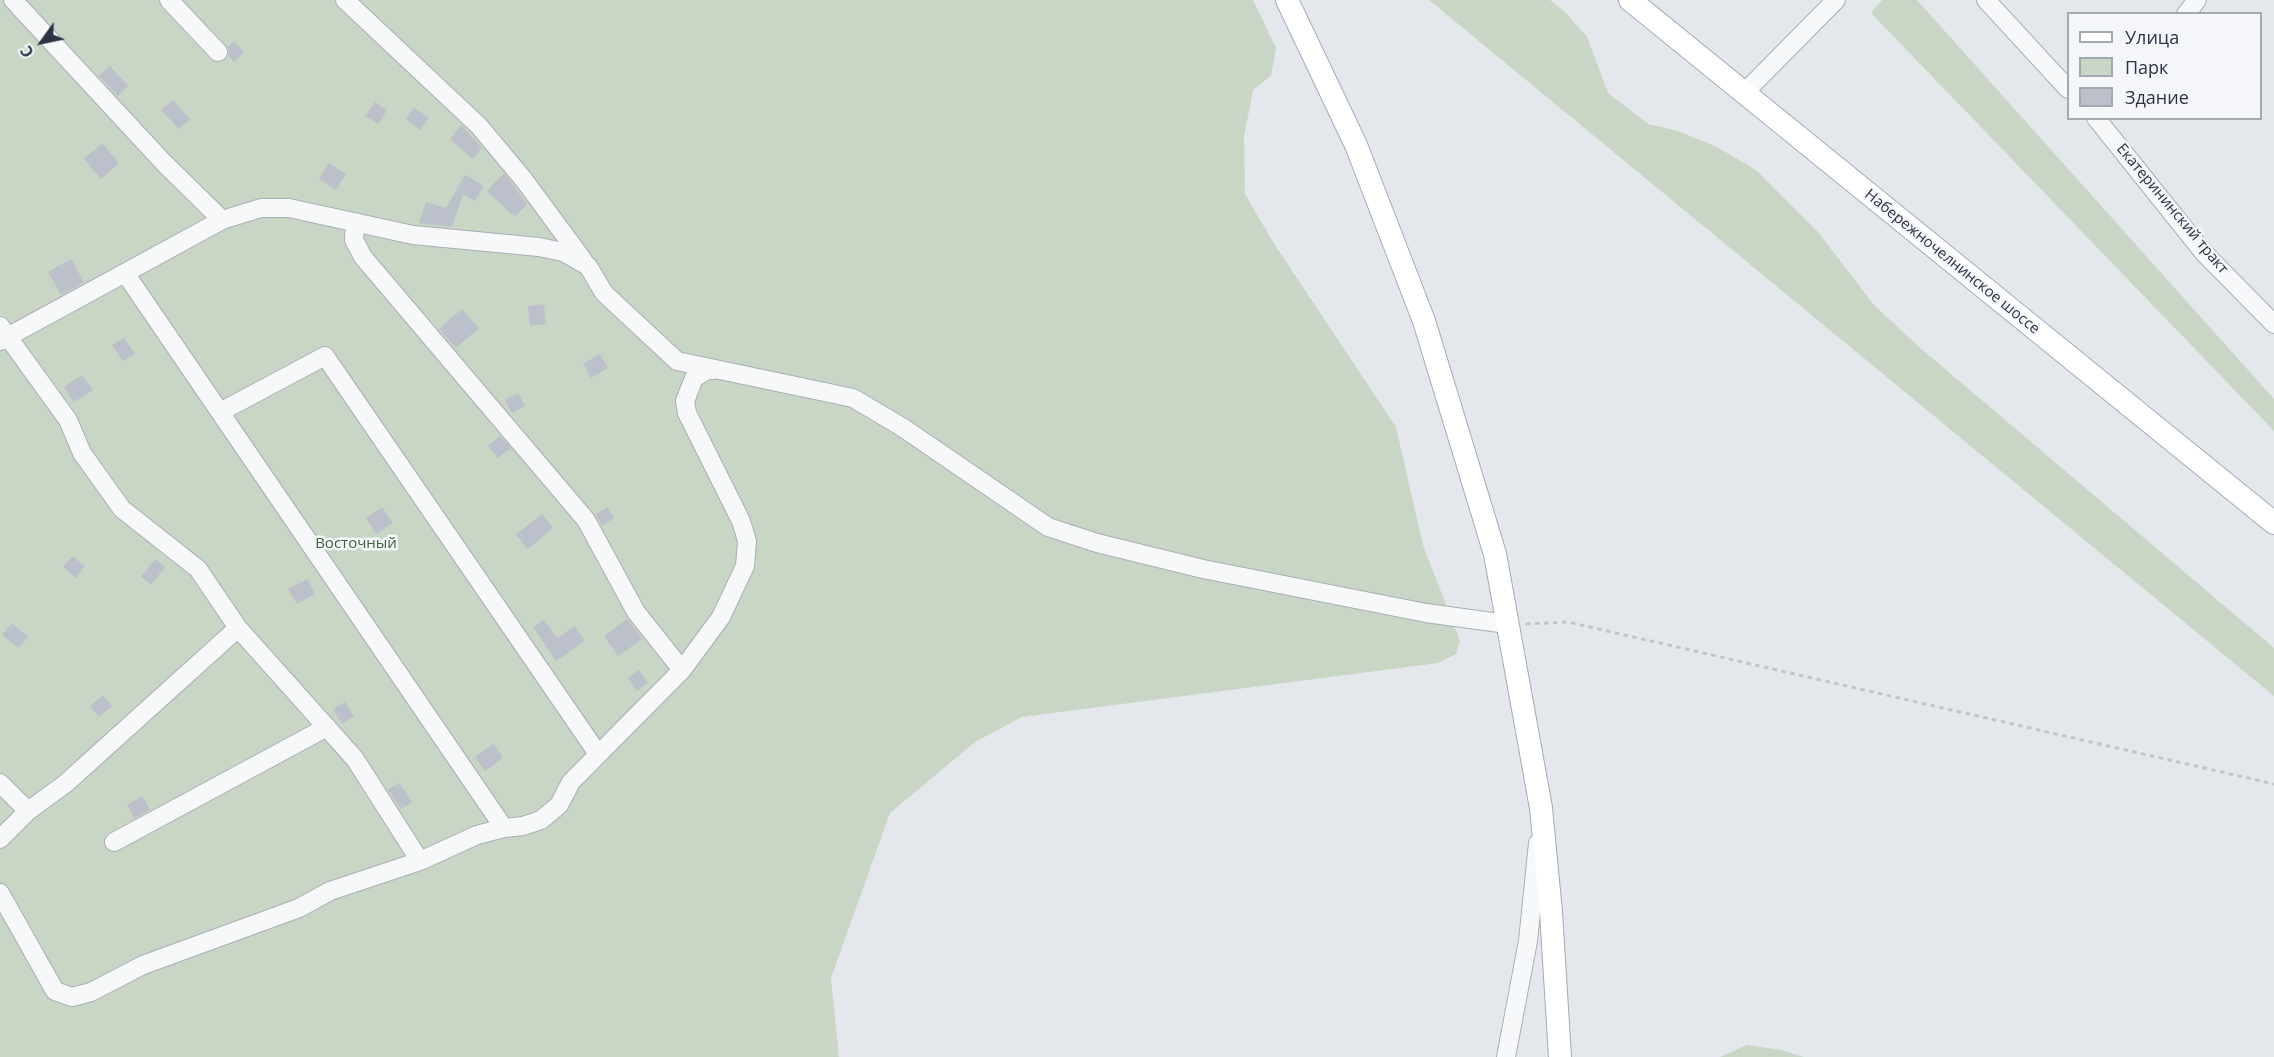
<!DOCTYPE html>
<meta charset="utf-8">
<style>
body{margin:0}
#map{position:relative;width:2274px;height:1057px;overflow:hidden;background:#e4e7ec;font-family:"Open Sans",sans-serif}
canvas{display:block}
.legend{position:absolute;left:2067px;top:12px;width:195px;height:108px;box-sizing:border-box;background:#f4f6f9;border:2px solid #a4a8b1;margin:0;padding:8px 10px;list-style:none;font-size:18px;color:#2b3445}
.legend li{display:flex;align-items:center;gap:12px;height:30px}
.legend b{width:30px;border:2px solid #a4a8b1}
.north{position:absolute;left:12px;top:12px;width:60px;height:60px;-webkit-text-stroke:4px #f4f6f9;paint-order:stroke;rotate:237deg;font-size:16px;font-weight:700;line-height:24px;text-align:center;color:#2b3445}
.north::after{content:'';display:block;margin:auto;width:21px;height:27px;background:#2b3445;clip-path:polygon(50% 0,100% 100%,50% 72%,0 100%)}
</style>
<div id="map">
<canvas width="2274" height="1057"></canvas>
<ul class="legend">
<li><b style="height:8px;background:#fff"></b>Улица</li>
<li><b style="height:16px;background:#c9d6c5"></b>Парк</li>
<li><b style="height:16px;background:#bbc0ca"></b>Здание</li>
</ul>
<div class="north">С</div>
</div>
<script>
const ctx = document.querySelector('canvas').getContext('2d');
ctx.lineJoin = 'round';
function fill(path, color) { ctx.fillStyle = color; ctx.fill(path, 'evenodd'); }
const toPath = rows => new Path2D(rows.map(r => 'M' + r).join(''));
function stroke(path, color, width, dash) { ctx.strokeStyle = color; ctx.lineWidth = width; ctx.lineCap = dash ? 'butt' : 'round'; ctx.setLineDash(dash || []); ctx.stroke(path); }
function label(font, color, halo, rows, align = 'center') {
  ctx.font = font + ' "Open Sans",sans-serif'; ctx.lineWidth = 5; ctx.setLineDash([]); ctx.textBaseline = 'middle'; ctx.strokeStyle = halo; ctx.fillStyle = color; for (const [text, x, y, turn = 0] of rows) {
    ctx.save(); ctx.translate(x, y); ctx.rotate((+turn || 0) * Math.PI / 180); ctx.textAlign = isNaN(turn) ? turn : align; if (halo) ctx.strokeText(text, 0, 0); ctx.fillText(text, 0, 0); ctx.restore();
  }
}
const green = toPath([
 [0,0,1253,0,1276,48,1271,76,1253,90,1244,137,1245,194,1273,242,1396,427,1423,545,1460,641,1456,654,1438,663,1022,717,975,742,890,813,831,978,839,1057,0,1057],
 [1429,0,1550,0,1564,11,1587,37,1608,93,1648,124,1678,131,1715,146,1756,170,1818,232,1874,305,1918,346,2274,648,2274,696],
 [1882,0,1917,0,2274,399,2274,431,1871,13],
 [1747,1045,1781,1050,1804,1057,1720,1057]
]);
const building = toPath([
 [234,41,244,52,234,62,229,56,228,47],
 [110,66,128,86,118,96,99,76],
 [173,100,190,119,179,129,161,110],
 [375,102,387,110,378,124,365,116],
 [414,107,429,118,420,130,406,119],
 [461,125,482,148,473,159,450,139],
 [102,143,119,163,101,179,84,159],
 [329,163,346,174,336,190,319,179],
 [504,173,527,204,515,217,487,191],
 [465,175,484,186,475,201,463,194,452,227,419,223,426,202,446,208],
 [71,259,84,282,61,295,48,272],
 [544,304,546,324,530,326,528,306],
 [462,309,479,328,456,348,439,329],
 [124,338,135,354,123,361,112,345],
 [600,354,608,368,591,378,583,364],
 [82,375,93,390,74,402,64,387],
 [518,393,525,406,512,413,505,400],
 [500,436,511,448,498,458,488,446],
 [382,507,393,523,376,534,366,518],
 [608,507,614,518,602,526,596,514],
 [542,514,553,528,528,549,516,535],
 [72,556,85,566,76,578,63,567],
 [155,559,165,567,151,585,141,577],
 [307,579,315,594,297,604,288,589],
 [627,619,642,639,618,656,604,636],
 [544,620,557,638,575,626,585,641,556,661,533,627],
 [12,623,28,637,19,648,2,635],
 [639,670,648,683,637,691,628,678],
 [103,695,112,706,99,717,90,706],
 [345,702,354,716,342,724,333,709],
 [494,743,503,758,485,771,475,757],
 [399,783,412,802,401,809,388,790],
 [142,796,150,810,134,818,127,805]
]);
const path = toPath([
 [1526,624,1568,622,2274,784]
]);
const minor = toPath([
 [13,0,164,163,222,220],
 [169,0,218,52],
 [345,0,479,126,524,180,583,260],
 [1986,0,2068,89],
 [2186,14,2197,0],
 [1744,93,1836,0],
 [2096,118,2204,253,2274,324],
 [355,222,354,240,363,257,586,520,636,612,682,670],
 [125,273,504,828],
 [0,326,68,420,82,453,122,509,198,569,238,628,355,759,420,861],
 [0,341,222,220,261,208,289,208,413,235,539,247,563,252,588,266,604,293,677,361,853,398,902,427,1048,527,1097,543,1203,569,1426,613,1507,624],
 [220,412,325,356,598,754],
 [0,783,28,811,65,784,238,628],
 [0,839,28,811],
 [114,842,327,727],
 [0,893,55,991,72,997,91,992,143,965,299,908,330,891,420,861,477,835,504,828,523,826,541,820,559,805,571,782,682,670,721,617,745,566,747,541,741,521,687,413,685,401,694,378,707,370,714,370],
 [1506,1057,1528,941,1538,843]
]);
const major = toPath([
 [1287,0,1356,145,1424,321,1495,554,1541,808,1551,912,1560,1057],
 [1630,0,2274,523]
]);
const streetNames = [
 ["Екатерининский тракт",2172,209,50],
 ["Набережночелнинское шоссе",1952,262,39]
];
const parkNames = [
 ["Восточный",356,544]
];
fill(green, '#c9d6c5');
fill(building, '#bbc0ca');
stroke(minor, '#a9aeb7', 20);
stroke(major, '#a3abb8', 24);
stroke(path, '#c2c5cb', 3, [4.5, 4.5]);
stroke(minor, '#f7f8fa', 18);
stroke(major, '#fff', 22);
label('15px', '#2b3445', '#f4f6f9', streetNames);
label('15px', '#3f6138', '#f4f6f9', parkNames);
</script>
